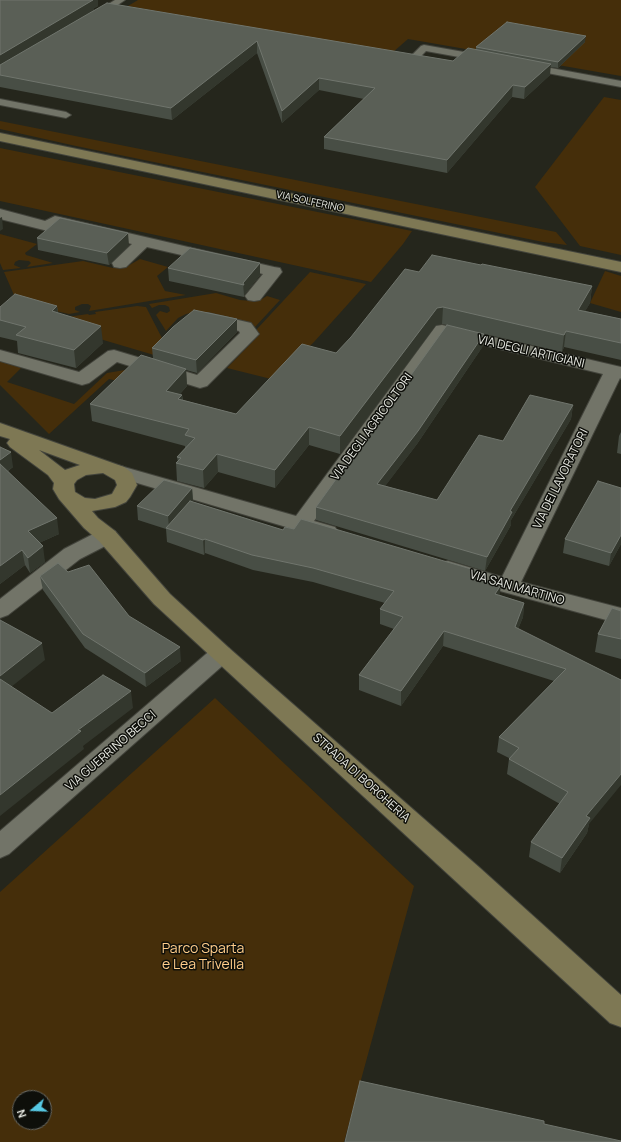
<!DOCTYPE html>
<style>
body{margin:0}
#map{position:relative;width:621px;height:1142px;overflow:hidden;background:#25261c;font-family:Manrope,sans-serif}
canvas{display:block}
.north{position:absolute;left:12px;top:1090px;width:40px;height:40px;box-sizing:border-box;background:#0e0f0a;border:1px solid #666762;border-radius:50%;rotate:251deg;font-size:11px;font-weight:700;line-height:16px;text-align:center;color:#eaece5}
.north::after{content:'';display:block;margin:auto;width:14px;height:18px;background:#57c9e3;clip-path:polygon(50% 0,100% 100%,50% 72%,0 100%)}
</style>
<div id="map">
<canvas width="621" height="1142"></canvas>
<div class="north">N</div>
</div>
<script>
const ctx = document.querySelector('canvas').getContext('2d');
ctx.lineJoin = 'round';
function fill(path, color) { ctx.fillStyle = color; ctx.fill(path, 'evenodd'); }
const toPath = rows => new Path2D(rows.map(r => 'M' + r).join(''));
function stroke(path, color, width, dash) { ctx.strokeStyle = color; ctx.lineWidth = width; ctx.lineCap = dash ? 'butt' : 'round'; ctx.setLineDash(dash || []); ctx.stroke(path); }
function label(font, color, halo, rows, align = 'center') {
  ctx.font = font + ' Manrope,sans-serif'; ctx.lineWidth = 3; ctx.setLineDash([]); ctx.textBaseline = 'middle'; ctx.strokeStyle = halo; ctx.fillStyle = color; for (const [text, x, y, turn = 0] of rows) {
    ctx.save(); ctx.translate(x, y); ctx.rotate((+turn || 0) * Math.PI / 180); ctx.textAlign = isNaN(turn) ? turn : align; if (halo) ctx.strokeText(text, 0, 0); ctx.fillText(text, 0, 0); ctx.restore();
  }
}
const green = toPath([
 [138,0,621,0,621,76,408,39,392,53,128,6],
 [604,97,621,100,621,255,580,246,535,187],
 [0,121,556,232,567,245,543,242,76,146,0,129],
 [0,148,412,231,403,244,371,282,0,201],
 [0,234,37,244,25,253,26,255,53,263,27,267,31,263,29,261,19,260,15,262,14,265,21,268,3,270,0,263],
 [140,259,168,267,157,276,165,291,186,295,89,311,91,306,88,304,82,304,75,307,75,310,80,312,69,314,17,302,4,272,83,261,113,268,126,267],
 [605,271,621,276,621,312,590,303],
 [310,272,366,284,314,342,275,380,227,368,257,337,257,329],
 [216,293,240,300,252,301,262,299,267,296,280,300,255,327,241,323,194,312,186,314,178,318,166,331,156,315,160,311,167,313,170,311,169,307,165,305,159,305,152,308,149,304],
 [137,306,146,307,164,342,154,355,73,331,67,317,88,314,89,315,96,314,95,312],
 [0,361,21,368,7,382,74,404,107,373,131,369,127,383,109,379,49,434,0,385],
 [215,698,414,886,344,1142,0,1142,0,892],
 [20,1098,44,1098,44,1122,20,1122]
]);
const lane = toPath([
 [115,0,125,0,100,17,94,17,93,15,94,13,115,0],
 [424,45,481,55,486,58,481,61,426,51,416,61,413,62,398,60,393,57,398,54,411,56,421,46,424,45],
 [529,64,621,81,621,87,526,69,524,67,529,64],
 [0,99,66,112,71,115,66,118,0,105,0,99]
]);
const street = toPath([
 [0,209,45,221,55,216,274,267,280,268,282,272,260,300,254,301,248,300,245,296,263,274,147,247,126,267,120,268,114,267,112,263,132,244,58,226,48,231,0,219,0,209],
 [208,313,251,323,259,334,207,386,200,388,117,362,89,383,82,385,0,361,0,350,79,372,108,351,114,350,197,375,240,333,239,331,202,322,199,318,202,314,208,313],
 [442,325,621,367,621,379,620,378,521,582,621,608,621,624,500,591,440,573,437,568,440,563,448,561,502,577,603,374,446,336,314,521,335,527,338,532,335,537,327,539,110,475,107,471,110,467,117,465,296,516,436,326,442,325],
 [107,529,115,531,118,536,115,541,80,559,8,615,0,618,0,599,64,549,99,531,107,529],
 [221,646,229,648,233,654,229,660,9,854,0,858,0,831,213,648,221,646]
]);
const secondary = toPath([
 [0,133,621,262,621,272,0,141,0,133],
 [0,423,124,467,132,473,137,485,130,497,126,502,115,507,92,511,98,518,115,531,170,594,229,648,480,868,621,995,621,1027,610,1023,154,604,99,541,84,528,59,499,53,489,54,483,48,475,10,447,7,443,10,439,0,436,0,423],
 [39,450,80,465,65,470,39,450],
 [103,473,115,480,117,485,112,494,95,499,85,498,75,492,74,484,77,480,86,475,103,473]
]);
const wall = toPath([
 [0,0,98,0,98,6,94,8,94,10,453,61,476,50,476,47,585,42,558,68,550,67,550,75,524,99,512,97,447,173,324,149,324,137,364,99,319,90,282,123,257,53,172,120,0,87],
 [37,238,129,245,109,265,38,250],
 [260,263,260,275,244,295,244,297,169,281,168,268],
 [481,265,592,286,590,303,585,311,621,319,621,360,564,347,562,352,442,324,436,325,340,454,309,445,275,488,218,472,204,488,177,481,176,463,178,462,177,457,185,448,185,446,92,421,90,404,153,358,152,348,237,319,237,332,197,373,186,370,187,386,180,394,182,395,183,400,236,414,336,353,419,272],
 [57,306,58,313,103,343,76,368,18,353,17,341,0,337,0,307],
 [483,346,417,444,385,486,437,500,503,441,573,405,571,419,511,520,511,525,485,571,316,520,316,507],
 [621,432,621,454,617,453,619,436],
 [0,447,13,467,8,471,59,534,39,543,45,562,30,573,25,565,0,584],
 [192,488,193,501,192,502,283,530,478,571,478,578,500,595,524,603,523,617,518,629,621,680,587,833,560,873,529,857,531,842,560,804,507,774,509,759,509,758,497,752,499,737,554,681,443,646,401,706,359,690,359,675,394,629,380,624,380,609,385,603,313,582,253,570,205,553,204,555,167,542,166,529,138,520,137,506],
 [621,488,621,544,609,566,563,553,565,539],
 [68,572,129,616,181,661,146,687,85,648,43,590,40,576],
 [621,611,621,659,595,652,598,634]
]);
const shadedWall = toPath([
 [89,0,98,0,98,6,94,8,94,11,0,67,0,55],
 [586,36,585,42,558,68,558,62],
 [257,41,257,53,172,120,171,108],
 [551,64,550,75,524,99,525,87],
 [319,78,319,90,282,123,282,111],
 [513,85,512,97,447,173,447,160],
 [2,217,3,229,0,231,0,218],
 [128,233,129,245,109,265,107,253],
 [260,263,260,275,244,295,243,283],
 [592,286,590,303,576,327,578,310],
 [57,306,59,323,52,311],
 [443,307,442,324,436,325,340,454,340,436,437,308],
 [237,319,237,332,197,373,196,360],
 [101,326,103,343,76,368,74,350],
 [566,331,564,347,562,352,564,335],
 [484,334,483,346,417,444,377,497,377,484],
 [186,369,187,386,167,408,166,391],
 [182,395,183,412,178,399],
 [573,405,571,419,511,520,511,525,485,571,487,557,510,511],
 [309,427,309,445,275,488,275,470],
 [11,452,13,467,0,476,0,460],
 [217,454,218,472,204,488,203,470],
 [192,488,193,501,169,529,168,516],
 [57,518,59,534,30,547,28,531],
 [621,535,621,544,609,566,611,553],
 [205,539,205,553,204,555,203,540],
 [43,546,45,562,30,573,28,558],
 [22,550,25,565,0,584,0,566],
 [478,571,477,586,475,577],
 [501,585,499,600,495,594],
 [524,603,523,617,513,642,515,627],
 [444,631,443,646,401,706,401,691],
 [42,643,45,660,1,695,0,689,0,676],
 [180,647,181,661,146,687,145,673],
 [131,691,133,708,83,746,84,749,0,816,0,795,78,730],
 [621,774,621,785,589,824,587,833,560,873,562,858,586,816]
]);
const building = toPath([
 [0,0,93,0,0,55,0,0],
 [107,3,453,61,468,48,551,64,525,87,513,85,447,160,324,137,375,88,319,78,282,111,257,41,171,108,0,75,0,65,107,3],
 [507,22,586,36,558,62,476,47,507,22],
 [60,218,128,233,107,253,37,238,60,218],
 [190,248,260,263,243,283,244,285,168,268,190,248],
 [432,255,481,265,482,264,592,286,578,310,621,319,621,343,566,331,564,335,443,307,437,308,340,436,309,427,275,470,217,454,203,470,176,463,181,458,177,457,195,438,185,435,189,429,90,404,141,355,186,369,166,391,182,395,178,399,236,414,302,344,336,353,351,337,405,269,419,272,432,255],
 [15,294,57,306,52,311,101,326,74,350,16,335,26,327,0,320,0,307,15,294],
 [194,310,237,319,196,360,152,348,173,327,194,310],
 [447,325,484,334,418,431,377,484,437,500,479,435,503,441,530,395,573,405,510,511,512,512,487,557,316,507,447,325],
 [0,447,11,452,0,460,0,447],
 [0,464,57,518,28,531,43,546,28,558,22,550,0,566,0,464],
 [164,480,192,488,168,516,137,506,164,480],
 [598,481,621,488,621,535,611,553,565,539,598,481],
 [190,501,283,530,285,527,294,529,301,519,478,571,475,577,501,585,495,594,524,603,515,627,621,680,621,774,586,816,590,818,562,858,531,842,568,792,509,759,519,748,499,737,566,669,444,631,401,691,359,675,403,617,380,609,394,591,313,568,252,555,205,539,203,540,166,528,190,501],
 [58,563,68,572,89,565,129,616,180,647,145,673,83,634,40,576,58,563],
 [612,608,621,611,621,639,598,634,612,608],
 [0,620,42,643,0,676,0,620],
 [103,675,131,691,78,730,81,731,0,795,0,679,52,713,103,675],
 [360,1081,544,1121,544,1124,621,1141,621,1142,345,1142,360,1081]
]);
const farStreetnames = [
 ["VIA SOLFERINO",310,202,12]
];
const streetNames = [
 ["VIA DEGLI ARTIGIANI",531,352,13],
 ["VIA DEGLI AGRICOLTORI",372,427,-54],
 ["VIA DEI LAVORATORI",561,479,-64],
 ["VIA SAN MARTINO",517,588,16],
 ["VIA GUERRINO BECCI",111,751,-41],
 ["STRADA DI BORGHERIA",361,778,42]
];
const nearParknames = [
 ["Parco Sparta",203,949],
 ["e Lea Trivella",203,965]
];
fill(green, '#452e0a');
stroke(lane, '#43443c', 2);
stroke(street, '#43443c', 2);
stroke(secondary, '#43443c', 2);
fill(lane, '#727468');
fill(street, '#727468');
fill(secondary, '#7e7854');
fill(wall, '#484e45');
fill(shadedWall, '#33372d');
fill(building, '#5a5f56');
stroke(building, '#70756d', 1);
label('10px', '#eaece5', '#0e0f0a', farStreetnames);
label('12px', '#eaece5', '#0e0f0a', streetNames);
label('14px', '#ffcd8a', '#0e0f0a', nearParknames);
</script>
